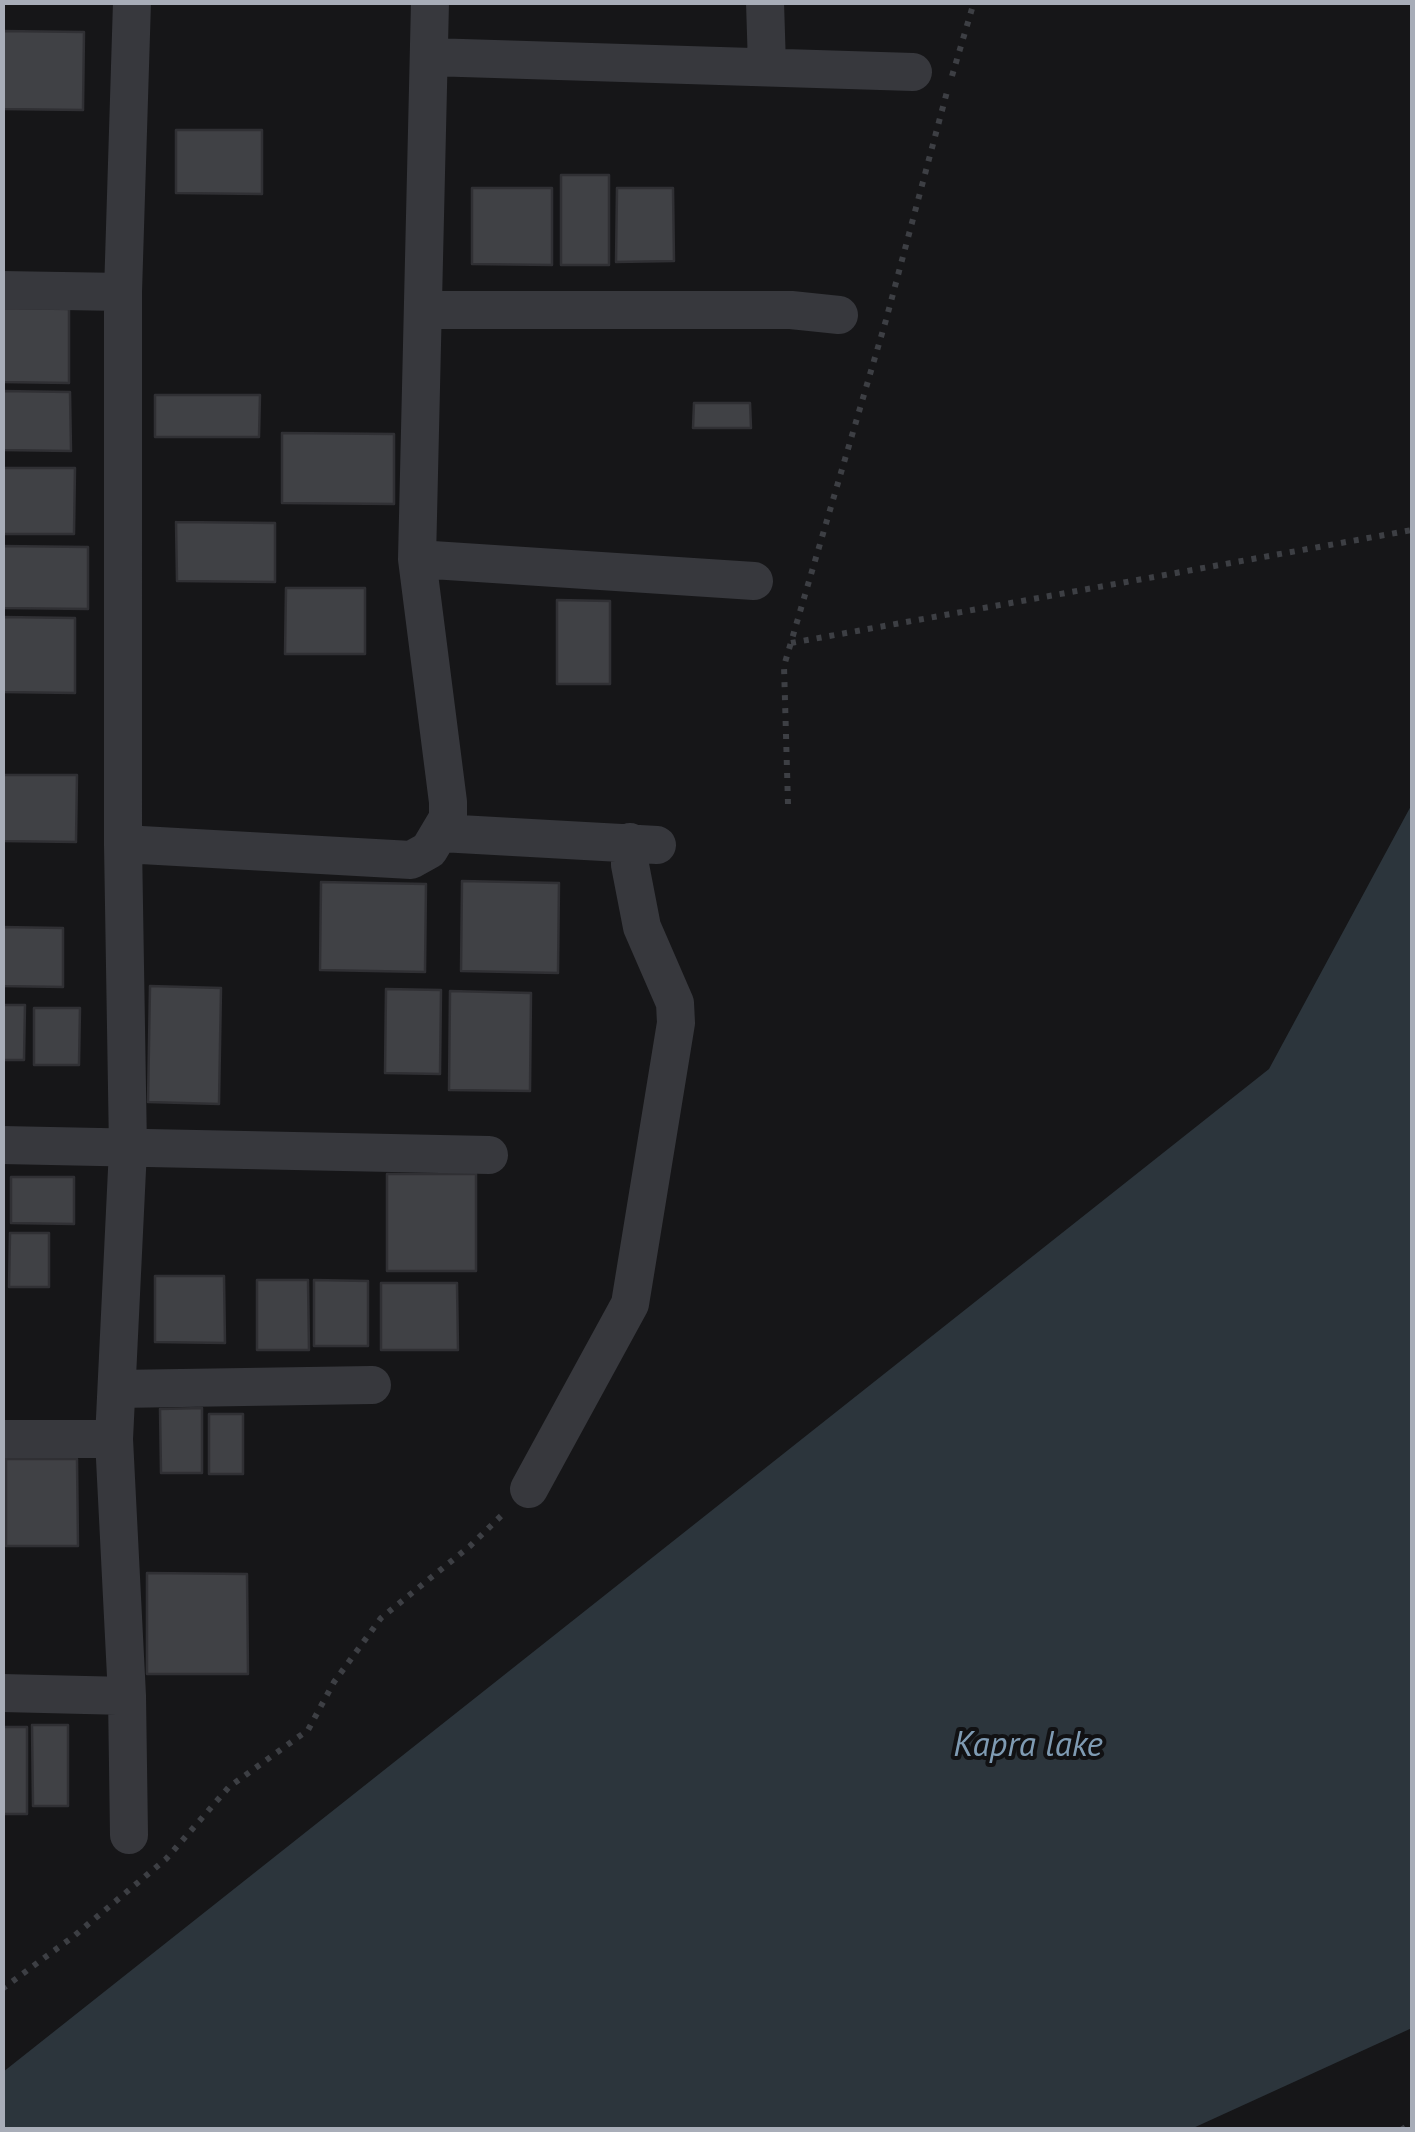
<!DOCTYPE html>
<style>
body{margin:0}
#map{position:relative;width:1415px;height:2132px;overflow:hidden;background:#161618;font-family:"PT Sans",sans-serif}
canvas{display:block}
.frame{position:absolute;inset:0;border:5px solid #a8adb8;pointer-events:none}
</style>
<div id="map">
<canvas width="1415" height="2132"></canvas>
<div class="frame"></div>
</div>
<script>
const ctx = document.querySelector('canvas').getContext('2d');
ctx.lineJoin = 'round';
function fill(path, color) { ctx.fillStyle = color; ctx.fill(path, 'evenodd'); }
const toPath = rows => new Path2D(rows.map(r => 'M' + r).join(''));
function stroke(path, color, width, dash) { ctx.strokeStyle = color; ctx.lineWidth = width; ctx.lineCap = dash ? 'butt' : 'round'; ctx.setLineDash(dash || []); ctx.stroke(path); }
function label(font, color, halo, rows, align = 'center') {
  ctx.font = font + ' "PT Sans",sans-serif'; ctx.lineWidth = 8; ctx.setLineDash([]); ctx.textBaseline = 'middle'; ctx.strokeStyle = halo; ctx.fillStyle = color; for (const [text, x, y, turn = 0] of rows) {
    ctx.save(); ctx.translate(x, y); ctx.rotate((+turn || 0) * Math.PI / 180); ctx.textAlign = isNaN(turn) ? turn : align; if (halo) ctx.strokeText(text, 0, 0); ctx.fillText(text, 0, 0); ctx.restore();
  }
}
const water = toPath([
 [1412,804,1412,2028,1191,2129,3,2129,3,2072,1269,1069]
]);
const building = toPath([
 [2,31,84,32,83,110,2,109,2,31],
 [176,130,262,130,262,194,176,193,176,130],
 [561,175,609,175,609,265,561,265,561,175],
 [472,188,552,188,552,265,472,264,472,188],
 [617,188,673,188,674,261,616,262,617,188],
 [2,308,69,309,69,383,2,382,2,308],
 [2,391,70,392,71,451,2,450,2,391],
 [155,395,260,395,259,437,155,437,155,395],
 [694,403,750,403,751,428,693,428,694,403],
 [282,433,394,434,394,504,282,503,282,433],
 [2,468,75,468,74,534,2,534,2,468],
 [176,522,275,523,275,582,177,581,176,522],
 [2,546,88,547,88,609,2,608,2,546],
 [286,588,365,588,365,654,285,654,286,588],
 [557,600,610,601,610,684,557,684,557,600],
 [2,617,75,618,75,693,2,692,2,617],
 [2,775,77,775,76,842,2,841,2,775],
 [462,881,559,883,558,973,461,971,462,881],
 [321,882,426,884,425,972,320,970,321,882],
 [2,927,63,928,63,987,2,986,2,927],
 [150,986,221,988,219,1104,148,1102,150,986],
 [386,989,441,990,440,1074,385,1073,386,989],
 [450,991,531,993,530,1091,449,1090,450,991],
 [2,1005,25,1005,24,1060,2,1060,2,1005],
 [34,1008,80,1008,79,1065,34,1065,34,1008],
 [387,1174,476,1174,476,1271,387,1271,387,1174],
 [11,1177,74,1177,74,1224,11,1223,11,1177],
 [10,1233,49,1233,49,1287,9,1287,10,1233],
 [155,1276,224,1276,225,1343,155,1342,155,1276],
 [257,1280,308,1280,309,1350,257,1350,257,1280],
 [314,1280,368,1281,368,1346,314,1346,314,1280],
 [381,1283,457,1283,458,1350,381,1350,381,1283],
 [202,1408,202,1473,161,1473,160,1409,202,1408],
 [209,1414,243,1414,243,1474,209,1474,209,1414],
 [6,1459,77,1459,78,1546,6,1546,6,1459],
 [147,1573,247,1574,248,1674,147,1674,147,1573],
 [32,1725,68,1725,68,1806,33,1806,32,1725],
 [2,1727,27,1727,27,1814,2,1814,2,1727]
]);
const path = toPath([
 [952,76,974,2],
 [791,643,1412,530],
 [788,804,784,666,886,320,948,88],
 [2,1989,74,1936,166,1859,229,1787,308,1730,334,1682,381,1618,470,1546,503,1514],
 [1401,2130,1412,2123]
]);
const minor = toPath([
 [765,2,767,66],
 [430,57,913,72],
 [2,290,123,292],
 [423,310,791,310,839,315],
 [417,559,754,581],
 [441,833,657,845],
 [123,844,411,860,429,850,448,818,448,802,417,559,430,2],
 [2,1145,489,1155],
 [117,1389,372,1385],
 [2,1439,114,1439],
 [529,1489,630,1304,676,1023,675,1003,642,927,630,865,630,842],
 [2,1693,127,1696],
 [129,1835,127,1696,114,1439,128,1149,123,844,123,292,132,2]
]);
const waterNames = [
 ["Kapra lake",1028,1746]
];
fill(water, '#2c353c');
fill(building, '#404145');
stroke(building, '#303034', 2.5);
stroke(path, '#3d3f44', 6, [5, 8]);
stroke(minor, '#37383d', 38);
label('italic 35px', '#7f9bb3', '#111113', waterNames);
</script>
